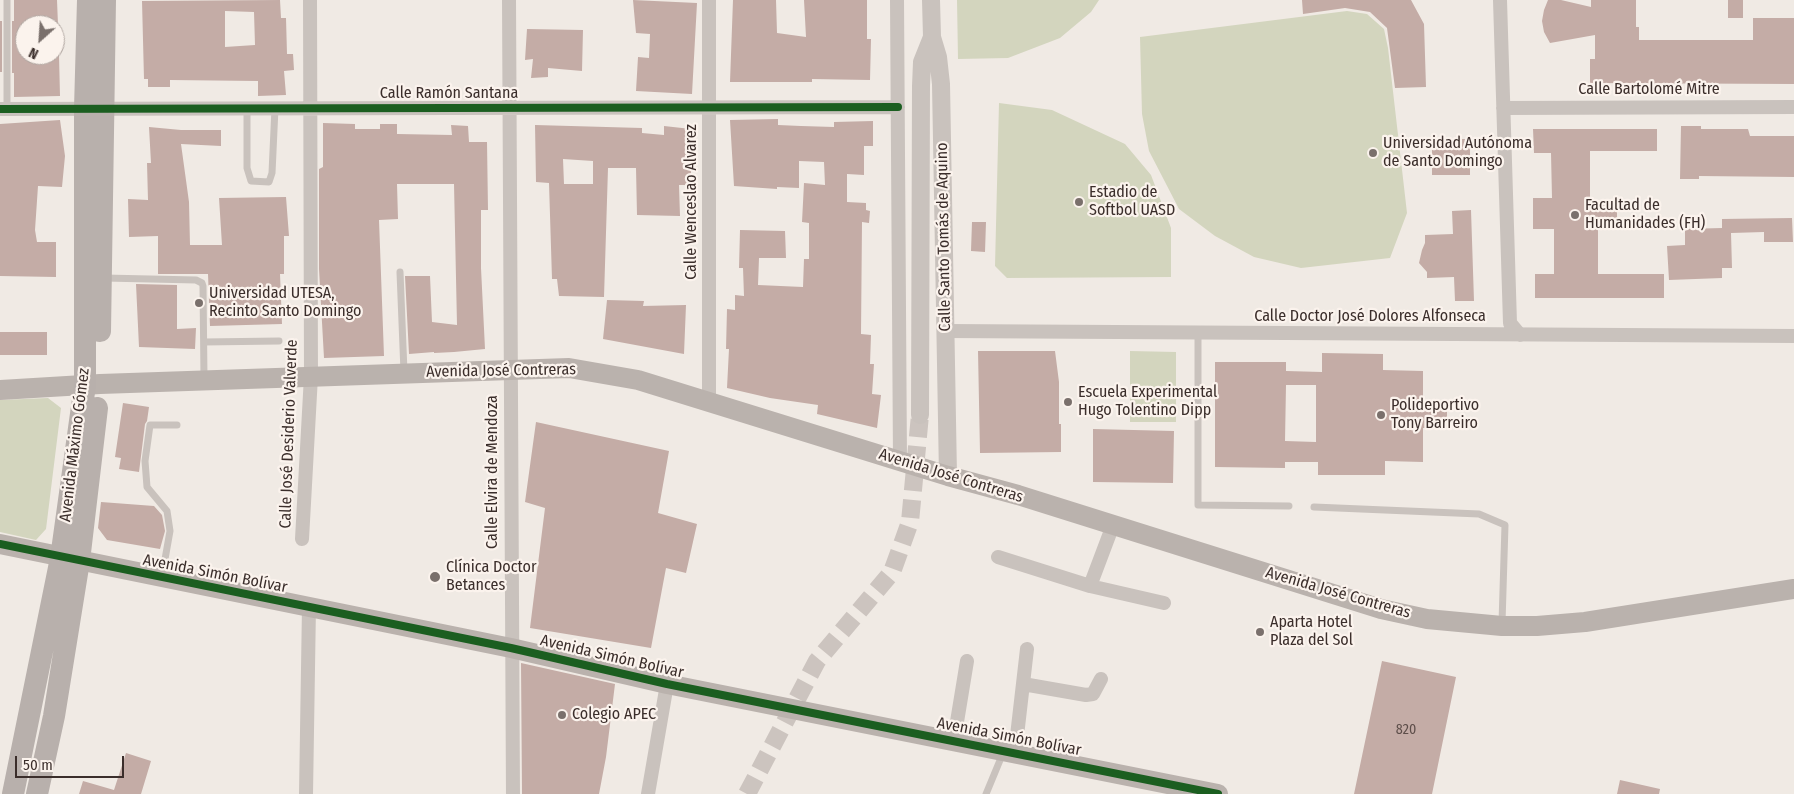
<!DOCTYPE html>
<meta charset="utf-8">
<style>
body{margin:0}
#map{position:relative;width:1794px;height:794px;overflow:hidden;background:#f0eae4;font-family:"Fira Sans Condensed",sans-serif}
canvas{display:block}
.north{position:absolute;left:15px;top:15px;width:50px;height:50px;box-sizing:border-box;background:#fbf3ed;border:1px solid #aea49f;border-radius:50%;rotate:206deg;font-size:14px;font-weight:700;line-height:20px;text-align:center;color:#3b2e2b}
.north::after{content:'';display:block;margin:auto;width:18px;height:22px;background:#7a706c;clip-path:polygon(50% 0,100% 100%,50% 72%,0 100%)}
.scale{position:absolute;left:15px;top:756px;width:109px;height:22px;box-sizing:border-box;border:2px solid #3b2e2b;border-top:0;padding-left:6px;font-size:15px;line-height:18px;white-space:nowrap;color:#3b2e2b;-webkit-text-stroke:4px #fbf3ed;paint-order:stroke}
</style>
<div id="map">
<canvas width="1794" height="794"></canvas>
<div class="north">N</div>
<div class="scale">50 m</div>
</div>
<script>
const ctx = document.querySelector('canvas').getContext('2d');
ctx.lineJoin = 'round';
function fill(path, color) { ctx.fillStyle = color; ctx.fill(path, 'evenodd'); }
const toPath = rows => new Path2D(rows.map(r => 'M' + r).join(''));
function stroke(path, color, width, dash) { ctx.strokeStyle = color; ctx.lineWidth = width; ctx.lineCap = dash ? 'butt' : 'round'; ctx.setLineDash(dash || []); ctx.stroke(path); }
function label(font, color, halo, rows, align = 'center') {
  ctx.font = font + ' "Fira Sans Condensed",sans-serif'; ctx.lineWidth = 4.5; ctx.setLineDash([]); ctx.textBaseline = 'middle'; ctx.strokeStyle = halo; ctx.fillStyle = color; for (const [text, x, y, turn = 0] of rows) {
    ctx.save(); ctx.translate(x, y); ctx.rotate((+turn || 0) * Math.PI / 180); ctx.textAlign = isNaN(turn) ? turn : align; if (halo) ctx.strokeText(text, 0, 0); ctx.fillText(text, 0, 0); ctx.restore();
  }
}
const green = toPath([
 [957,0,1099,0,1091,12,1060,38,1008,58,958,59],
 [1347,11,1367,14,1384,29,1388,48,1407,213,1390,258,1301,268,1254,257,1215,236,1179,209,1149,151,1142,114,1140,37],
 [999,103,1052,110,1125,144,1151,175,1171,228,1171,277,1007,278,995,266],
 [1130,351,1176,352,1176,422,1130,422],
 [48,398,61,408,46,529,36,540,0,532,0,400]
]);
const building = toPath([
 [14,0,57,0,58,25,25,25,25,55,59,55,60,96,14,97,14,73,12,73,12,21,14,21],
 [280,0,281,18,286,18,287,54,293,54,294,70,284,71,286,95,258,96,258,81,170,80,170,87,148,87,148,79,144,79,142,1],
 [225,11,254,12,255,45,225,47],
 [633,0,697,3,692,94,636,91,638,57,649,58,650,34,636,33],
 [733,0,776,0,777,33,806,37,804,0,867,0,867,39,871,39,870,80,812,79,812,82,730,82],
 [1302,0,1411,0,1424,24,1426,87,1395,88,1387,28,1370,12,1345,8,1303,14],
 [1548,0,1561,0,1591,7,1591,0,1636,0,1636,27,1639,27,1639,40,1753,40,1753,18,1794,18,1794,84,1590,83,1590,59,1595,59,1595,35,1550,43,1544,32,1542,21,1544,10],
 [1728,0,1743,0,1743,18,1728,18],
 [0,21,2,21,2,72,0,72],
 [527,29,583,30,582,71,548,68,548,77,531,78,533,59,525,60],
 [778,119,778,125,801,126,834,127,834,122,873,121,873,146,864,146,864,175,847,174,847,202,866,203,866,210,870,211,869,223,862,222,861,334,871,335,870,364,874,364,872,394,881,395,877,428,817,414,818,405,770,398,727,388,729,349,726,349,727,309,735,310,735,295,744,296,743,268,739,268,740,230,785,231,786,258,759,258,758,285,803,287,804,259,809,259,809,223,802,222,804,183,825,185,824,162,799,161,799,188,777,187,777,189,734,186,730,120],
 [60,120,65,156,62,187,38,186,35,230,37,242,56,242,56,277,0,276,0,124],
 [323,123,355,124,355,129,380,129,380,124,397,124,397,134,452,135,451,125,468,126,469,142,487,142,488,210,481,210,481,268,485,349,454,352,434,353,434,352,409,354,405,276,430,276,432,322,457,325,454,184,397,184,398,219,379,220,384,356,324,358,319,269,319,169,323,167],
 [535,125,642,128,642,133,664,135,664,126,691,129,691,185,679,185,680,216,637,215,636,168,608,168,604,297,559,296,557,279,552,279,549,183,536,182],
 [563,159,593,161,593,184,564,184],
 [1681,126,1701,126,1701,129,1748,129,1750,136,1794,136,1794,177,1699,176,1699,179,1680,179],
 [149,127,181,130,221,130,221,146,181,144,189,202,190,245,222,245,219,198,286,197,289,236,284,236,284,274,280,274,282,324,210,326,208,274,158,274,158,236,129,237,128,199,148,200,147,163,151,163],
 [1533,129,1657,129,1657,151,1590,151,1590,204,1617,204,1617,226,1598,226,1598,274,1664,274,1664,298,1535,298,1535,274,1554,274,1554,229,1533,229,1533,198,1552,198,1551,153,1534,153],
 [1432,139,1470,139,1470,175,1432,175],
 [1471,210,1474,301,1455,301,1454,277,1427,278,1427,272,1419,263,1422,250,1425,243,1425,235,1453,234,1452,211],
 [1792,218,1793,242,1764,242,1764,232,1731,233,1732,268,1722,268,1722,278,1669,280,1667,246,1685,245,1685,229,1722,228,1722,219],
 [972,222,986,222,985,252,971,251],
 [136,284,177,285,177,329,196,328,195,349,139,347],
 [607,300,644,301,643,306,686,305,684,354,603,339],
 [0,332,47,332,47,355,0,355],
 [978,351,1055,351,1059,382,1059,424,1061,424,1061,452,980,453],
 [1322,353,1383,354,1383,370,1423,371,1423,402,1447,402,1447,428,1423,428,1423,462,1385,461,1385,475,1318,475,1318,462,1285,462,1285,468,1215,467,1215,362,1286,362,1286,371,1322,372],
 [1286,385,1316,385,1316,442,1285,441],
 [123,403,149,407,147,421,145,424,139,472,119,469,121,458,115,457],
 [536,422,669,451,658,513,697,524,686,573,666,568,651,648,530,628,545,508,525,502],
 [1093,429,1174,431,1173,483,1093,482],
 [101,502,154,506,162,515,165,531,160,549,107,540,98,528],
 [1382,661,1456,677,1432,794,1354,794],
 [521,663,615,684,606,757,599,794,522,794],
 [126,753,151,761,141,794,79,794,83,781,114,790],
 [1620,780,1660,789,1659,794,1617,794]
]);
const tertiaryTunnel = toPath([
 [747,794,817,661,892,572,910,522,920,415]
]);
const service = toPath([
 [247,108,247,168,251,181,269,182,272,173,275,108],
 [7,109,7,0],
 [400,272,404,372],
 [104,278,196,280,202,283,203,286,204,378],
 [1198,334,1198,505,1289,506],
 [204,342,279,341],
 [1314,507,1479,514,1505,525,1502,623],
 [162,576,170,531,167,511,147,487,145,461,150,425,177,425],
 [986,794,1003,753]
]);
const minor = toPath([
 [509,0,513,794],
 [709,0,709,404],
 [897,0,900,461],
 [1500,0,1510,323,1520,335],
 [1503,108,1794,107],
 [0,109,898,107],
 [946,331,1794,336],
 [302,539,311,376,310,0],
 [998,557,1090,586,1113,525],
 [1090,586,1164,603],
 [1023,684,1086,695,1093,694,1101,679],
 [954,740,967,661],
 [1015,753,1027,649],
 [306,794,309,606],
 [648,794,667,684]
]);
const tertiary = toPath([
 [931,0,932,37,938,57,941,84,948,476],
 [920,415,921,86,922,62,932,37]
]);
const secondary = toPath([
 [0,390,100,384,569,368,638,380,948,476,1018,495,1381,609,1427,619,1502,626,1537,626,1585,622,1794,589],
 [0,544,511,648,667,684,1218,794]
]);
const primary = toPath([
 [100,331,105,0],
 [13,794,61,558,85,385,85,109,88,0],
 [37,794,54,716,79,561,97,408]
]);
const cycleway = toPath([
 [0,109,898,107],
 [0,544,511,648,667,684,1218,794]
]);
const markers = [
 [1373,153,5,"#7a706c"],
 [1079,202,5,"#7a706c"],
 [1575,215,5,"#7a706c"],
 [199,303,5,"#7a706c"],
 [1068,402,5,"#7a706c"],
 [1381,415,5,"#7a706c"],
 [435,577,6,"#7a706c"],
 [1260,632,5,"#7a706c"],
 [562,715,5,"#7a706c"]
];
const numberNames = [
 ["820",1406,730]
];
const streetNames = [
 ["Calle Bartolomé Mitre",1649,90],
 ["Calle Ramón Santana",449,94],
 ["Calle Wenceslao Alvarez",692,202,-90],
 ["Calle Santo Tomás de Aquino",944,237,-91],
 ["Calle Doctor José Dolores Alfonseca",1370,317],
 ["Avenida José Contreras",501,371,-1],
 ["Calle José Desiderio Valverde",289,434,-88],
 ["Avenida Máximo Gómez",75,445,-83],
 ["Calle Elvira de Mendoza",493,472,-90],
 ["Avenida José Contreras",951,476,17],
 ["Avenida Simón Bolívar",215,574,11],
 ["Avenida José Contreras",1338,593,16],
 ["Avenida Simón Bolívar",612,657,13],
 ["Avenida Simón Bolívar",1009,737,11]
];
const poiNames = [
 ["Universidad Autónoma",1383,144],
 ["de Santo Domingo",1383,162],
 ["Estadio de",1089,193],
 ["Softbol UASD",1089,211],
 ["Facultad de",1585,206],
 ["Humanidades (FH)",1585,224],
 ["Universidad UTESA,",209,294],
 ["Recinto Santo Domingo",209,312],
 ["Escuela Experimental",1078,393],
 ["Hugo Tolentino Dipp",1078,411],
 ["Polideportivo",1391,406],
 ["Tony Barreiro",1391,424],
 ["Clínica Doctor",446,568],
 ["Betances",446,586],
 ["Aparta Hotel",1270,623],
 ["Plaza del Sol",1270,641],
 ["Colegio APEC",572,715]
];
fill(green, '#d3d5be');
fill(building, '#c4aca6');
stroke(tertiaryTunnel, '#ccc4bf', 18, [18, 9]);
stroke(service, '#c9c2bd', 7);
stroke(minor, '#c9c2bd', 14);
stroke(tertiary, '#c9c2bd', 18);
stroke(secondary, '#bab2ad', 20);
stroke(primary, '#b8b0ac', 22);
stroke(cycleway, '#1b5e20', 8);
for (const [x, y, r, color] of markers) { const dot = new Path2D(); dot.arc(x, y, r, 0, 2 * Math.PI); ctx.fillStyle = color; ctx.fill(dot); stroke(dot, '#fbf3ed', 2); }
label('14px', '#5d4e4a', null, numberNames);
label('16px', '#3b2e2b', '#fbf3ed', streetNames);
label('16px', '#3b2e2b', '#fbf3ed', poiNames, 'left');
</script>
